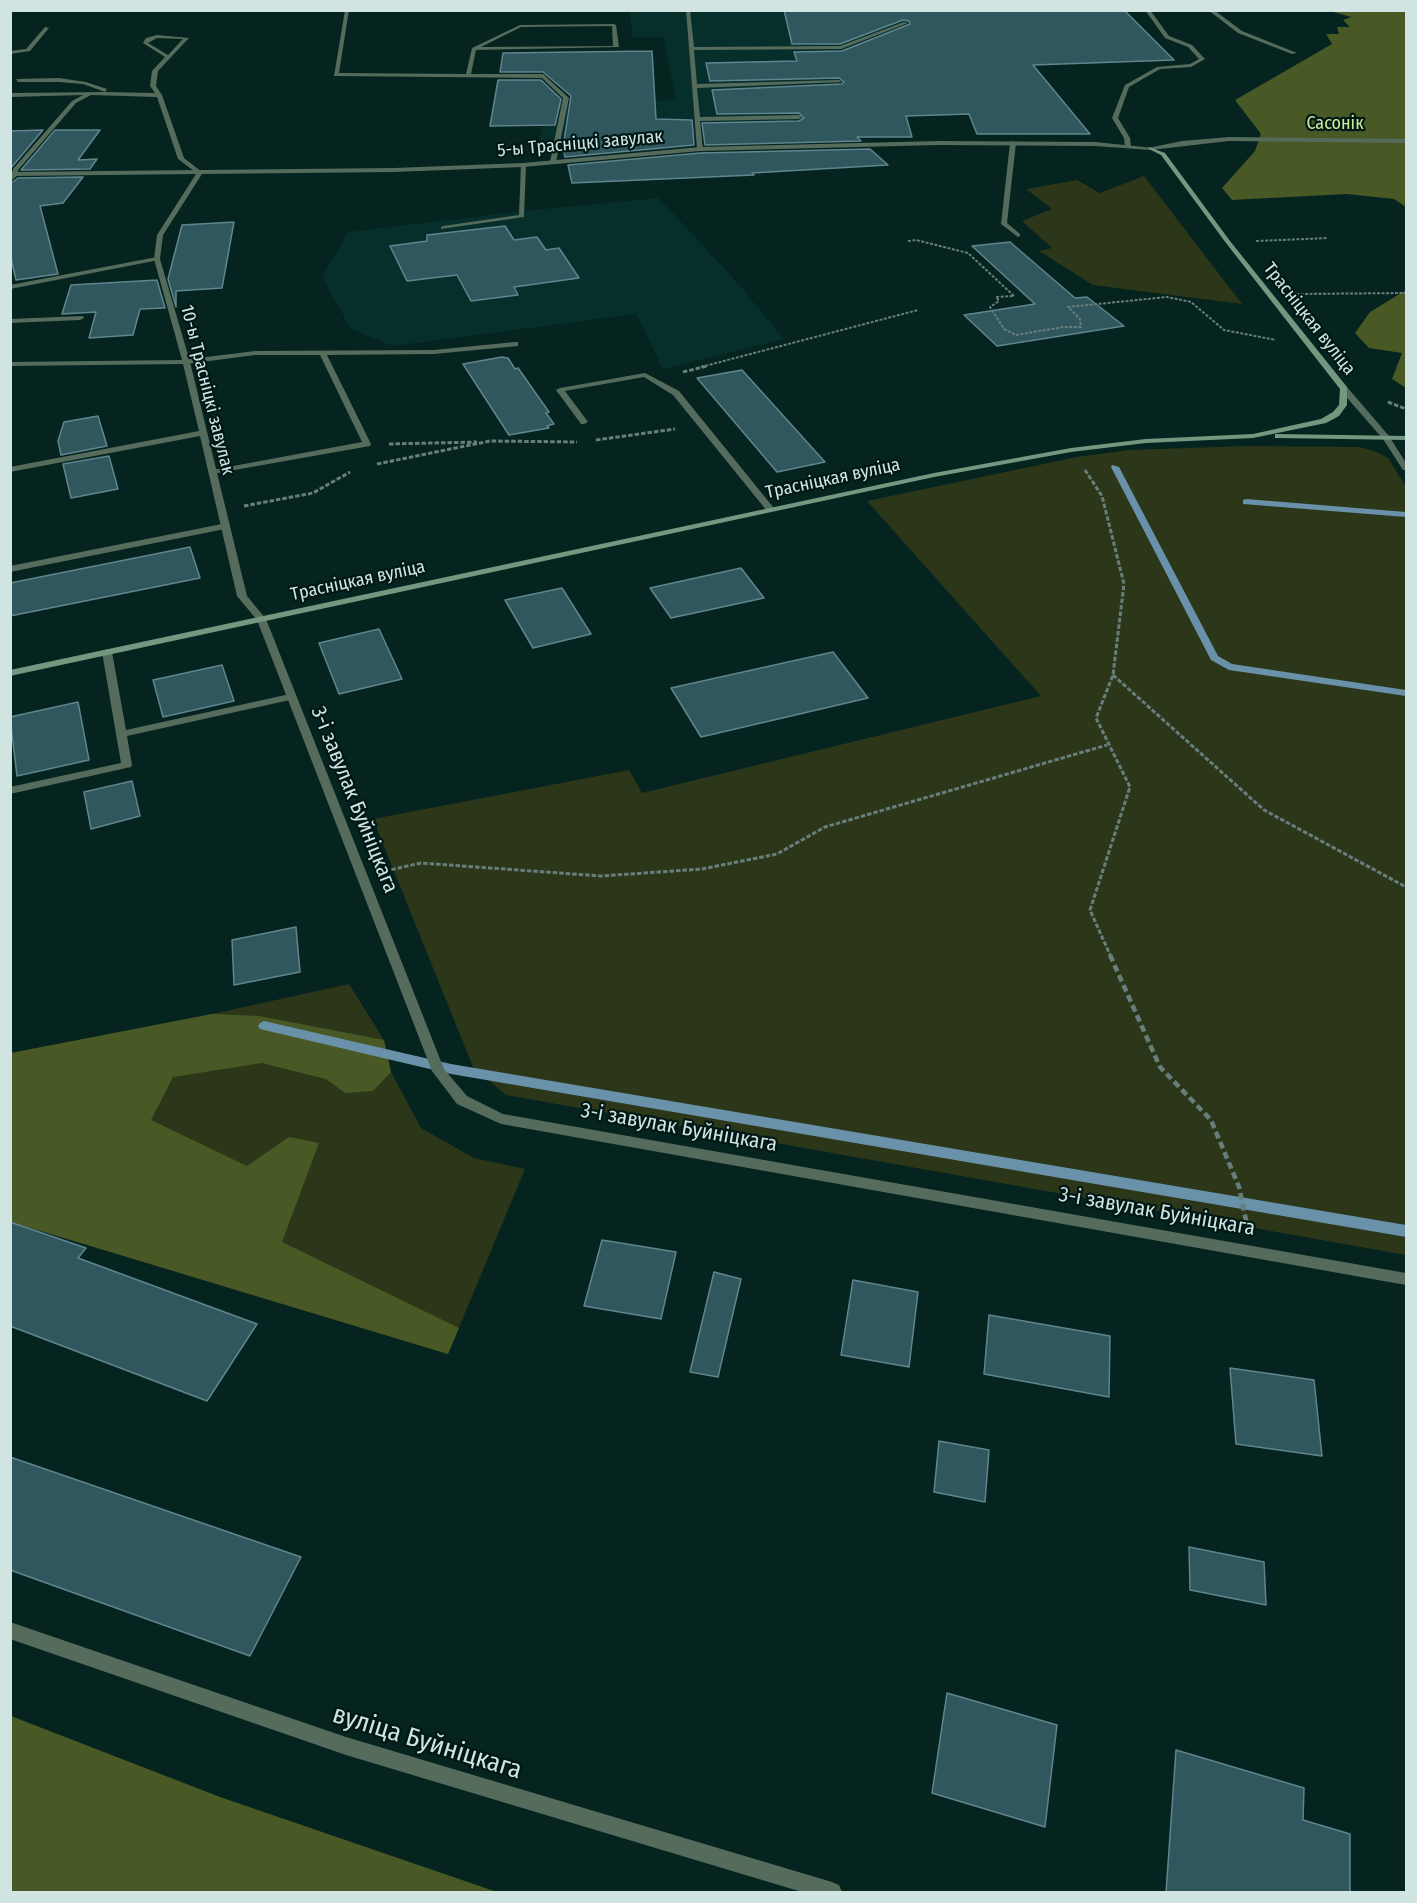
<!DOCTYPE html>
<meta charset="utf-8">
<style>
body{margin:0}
#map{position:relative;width:1417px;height:1903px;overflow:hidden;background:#05231f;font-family:"Fira Sans Condensed",sans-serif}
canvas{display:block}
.frame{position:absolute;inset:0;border:12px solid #d0e4e1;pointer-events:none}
</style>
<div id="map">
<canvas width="1417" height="1903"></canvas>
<div class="frame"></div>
</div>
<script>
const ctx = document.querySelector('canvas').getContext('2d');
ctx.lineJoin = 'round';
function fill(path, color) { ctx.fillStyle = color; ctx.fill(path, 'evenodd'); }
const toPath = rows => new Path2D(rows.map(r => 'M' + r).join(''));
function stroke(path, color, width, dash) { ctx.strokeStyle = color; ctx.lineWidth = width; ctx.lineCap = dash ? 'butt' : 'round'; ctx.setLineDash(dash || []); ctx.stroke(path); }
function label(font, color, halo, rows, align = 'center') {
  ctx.font = font + ' "Fira Sans Condensed",sans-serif'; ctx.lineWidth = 4.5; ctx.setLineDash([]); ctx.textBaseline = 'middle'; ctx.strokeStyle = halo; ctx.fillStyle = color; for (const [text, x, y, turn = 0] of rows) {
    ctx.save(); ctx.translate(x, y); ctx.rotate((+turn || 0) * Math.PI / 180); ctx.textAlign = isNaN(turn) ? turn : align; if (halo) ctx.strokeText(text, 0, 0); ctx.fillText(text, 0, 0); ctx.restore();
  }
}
const built = toPath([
 [630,11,976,11,1163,49,1174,60,1034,64,1035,68,946,70,907,116,912,137,714,137,700,140,539,145,545,105,676,100,663,37,632,37],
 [659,198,736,281,784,339,663,369,636,314,393,346,351,329,322,277,348,232,522,211]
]);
const green = toPath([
 [1144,176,1242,304,1093,285,1039,251,1052,248,1022,221,1052,209,1026,189,1077,180,1100,193],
 [1247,446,1359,447,1374,451,1388,458,1406,487,1406,1255,506,1095,473,1067,373,819,629,770,642,793,1041,696,867,501,1077,457,1129,450],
 [349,984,384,1040,391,1072,421,1128,474,1158,525,1169,448,1354,11,1222,10,1053,212,1014]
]);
const forest = toPath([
 [1330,11,1406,11,1406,207,1394,199,1347,194,1232,200,1222,188,1255,151,1261,134,1235,100,1332,44,1326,34,1339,34,1337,27,1350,27,1343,20,1351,17],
 [1406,290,1406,388,1392,379,1402,353,1369,348,1355,333,1370,312],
 [212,1014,259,1016,384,1040,391,1072,373,1091,345,1093,326,1079,262,1063,173,1077,151,1120,247,1166,289,1137,319,1143,282,1242,459,1328,448,1354,11,1222,11,1053],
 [11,1716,220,1797,497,1892,11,1892]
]);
const stream = toPath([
 [1112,465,1119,467,1218,656,1232,664,1406,690,1406,696,1229,670,1211,660,1111,467,1112,465],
 [1246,499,1406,512,1406,517,1243,504,1243,500,1246,499],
 [264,1021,451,1064,1406,1225,1406,1237,451,1074,260,1029,258,1026,260,1023,264,1021]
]);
const building = toPath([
 [784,10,1124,10,1174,60,1033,65,1090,134,977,134,969,114,906,116,912,137,857,137,861,141,705,145,702,123,799,121,804,118,799,113,717,114,712,90,842,84,844,82,839,78,710,81,706,63,797,61,794,52,842,51,910,24,909,21,903,20,840,44,792,44,784,10],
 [652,51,656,119,692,120,694,145,565,157,563,147,571,96,543,72,500,72,503,53,652,51],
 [498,80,541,80,561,99,555,125,490,126,498,80],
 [43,130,11,168,10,170,10,131,43,130],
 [55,130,100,130,78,160,97,159,90,169,21,170,55,130],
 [870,149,888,165,752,173,754,175,572,183,568,165,700,153,870,149],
 [83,177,63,203,40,206,58,274,16,280,10,254,10,184,18,178,83,177],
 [234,222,222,288,176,291,176,307,168,279,182,225,234,222],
 [505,226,514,240,537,237,546,250,559,248,579,278,514,287,518,295,471,301,457,275,407,281,390,246,427,241,427,235,505,226],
 [1010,242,1075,298,1087,297,1124,326,997,346,964,315,1035,304,972,246,1010,242],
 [157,280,165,308,140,309,133,335,89,338,96,312,62,314,71,285,157,280],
 [502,357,508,358,515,369,518,368,549,412,546,413,554,424,547,426,549,428,509,435,463,364,502,357],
 [742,370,825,462,777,472,697,378,742,370],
 [98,416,107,446,61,455,58,441,64,422,98,416],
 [109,456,118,489,71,498,63,464,109,456],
 [190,547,200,578,10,616,10,583,190,547],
 [741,568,764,598,671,618,650,588,741,568],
 [562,588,591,634,533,648,505,600,562,588],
 [379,629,402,679,339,694,319,643,379,629],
 [833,652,868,698,701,737,671,688,833,652],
 [222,665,234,701,163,717,153,680,222,665],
 [78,702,89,760,17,776,10,717,78,702],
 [132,781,140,816,91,829,84,792,132,781],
 [296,927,300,972,234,985,232,940,296,927],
 [10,1222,86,1248,78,1258,257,1324,207,1401,10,1326,10,1222],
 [602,1240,676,1252,661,1319,584,1306,602,1240],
 [714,1272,741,1279,718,1377,690,1372,714,1272],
 [853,1280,918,1292,909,1367,841,1355,853,1280],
 [989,1315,1110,1336,1109,1397,984,1374,989,1315],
 [1230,1368,1314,1380,1322,1456,1236,1444,1230,1368],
 [939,1441,989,1450,985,1502,934,1492,939,1441],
 [10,1457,301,1557,250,1656,10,1570,10,1457],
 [1189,1547,1264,1562,1266,1605,1190,1590,1189,1547],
 [947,1693,1057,1725,1045,1827,932,1793,947,1693],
 [1176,1750,1304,1788,1303,1820,1350,1834,1350,1893,1166,1893,1176,1750]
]);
const pathFar2 = toPath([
 [908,241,916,240,968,253,1014,296,996,297,999,301,990,307,1004,329,1016,335,1063,327,1081,327,1080,319,1068,307,1167,297,1191,302,1224,330,1276,340],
 [1256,241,1328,238],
 [1296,294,1406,293],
 [701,367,918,310]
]);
const pathFar1 = toPath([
 [683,372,707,366],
 [1388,402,1406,409],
 [596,440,675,429],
 [389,444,477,442],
 [377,464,490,441,577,442],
 [1085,470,1102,496,1124,584,1113,675,1096,718,1130,787,1090,910,1111,957],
 [244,506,313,493,350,472],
 [1113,675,1264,810,1406,887],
 [385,871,421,863,601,876,702,869,777,854,825,827,1107,745]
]);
const path = toPath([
 [1110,955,1160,1067,1211,1120,1239,1187,1247,1225]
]);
const lane = toPath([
 [345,10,349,10,339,73,466,74,472,48,520,25,614,24,616,25,619,47,476,50,471,74,543,74,569,98,556,162,553,164,550,162,563,98,542,78,334,76,345,10],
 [612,26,613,46,481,47,521,27,612,26],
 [686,10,690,10,694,47,840,46,904,22,908,23,841,49,694,50,697,84,839,80,842,82,697,88,700,117,799,115,802,117,799,119,700,121,703,149,700,151,697,149,686,10],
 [1145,10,1150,10,1169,36,1192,45,1205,59,1191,67,1160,69,1129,87,1118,118,1130,138,1131,146,1128,148,1125,146,1124,138,1112,118,1125,85,1157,67,1190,64,1199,59,1188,47,1165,38,1145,10],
 [1208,10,1214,10,1242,31,1297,53,1292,54,1238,33,1208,10],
 [45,27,49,28,30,51,10,54,10,51,26,49,45,27],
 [157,35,189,38,158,71,156,86,162,95,184,158,202,172,202,174,198,174,178,159,157,97,91,95,76,103,18,170,18,175,10,182,13,169,72,101,83,95,10,97,10,93,105,92,83,84,59,82,18,82,16,79,59,78,86,82,107,89,105,92,155,93,150,86,152,71,165,57,143,43,146,38,157,35],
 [157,38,183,39,168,55,148,43,157,38],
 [1229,137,1406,139,1406,143,1229,141,1151,150,1148,148,1182,141,1229,137],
 [1013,141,1016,143,1007,223,1020,234,1020,236,1018,237,1001,224,1010,143,1013,141],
 [521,164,526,165,524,217,441,229,441,227,443,226,519,215,521,164],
 [157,257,160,259,159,260,10,289,10,285,157,257],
 [83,316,84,318,80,320,10,323,10,319,83,316],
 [515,342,518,342,518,346,434,354,327,355,371,444,370,446,212,474,208,472,212,470,362,442,320,355,255,355,186,364,183,364,183,360,255,351,434,350,515,342],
 [645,373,679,391,773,507,773,511,767,511,673,395,644,377,565,391,588,422,584,424,581,424,556,390,560,388,645,373],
 [227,523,230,524,230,528,10,572,10,566,227,523],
 [107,649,112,652,126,730,290,694,295,697,290,700,127,736,132,765,131,767,10,794,10,787,121,763,102,652,107,649]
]);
const street = toPath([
 [938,141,1095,142,1154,148,1151,150,1095,146,938,145,700,151,523,167,394,172,202,174,163,235,160,259,190,362,247,596,266,619,444,1069,467,1096,503,1114,1406,1273,1406,1285,501,1124,457,1104,432,1071,257,620,237,596,200,436,10,472,10,467,199,431,183,364,10,366,10,362,182,360,154,259,157,235,196,174,10,176,10,172,394,168,523,163,700,147,938,141],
 [1341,387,1347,387,1389,436,1406,463,1406,470,1403,470,1383,439,1341,391,1341,387],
 [10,1622,346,1737,832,1882,839,1885,842,1892,802,1892,346,1755,10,1639,10,1622]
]);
const secondary = toPath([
 [1149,147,1165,153,1230,241,1347,387,1347,405,1339,416,1326,423,1253,438,1146,443,1071,452,934,477,10,676,10,670,934,473,1071,448,1146,439,1253,434,1321,419,1333,412,1339,405,1340,389,1226,243,1161,155,1149,149,1149,147],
 [1275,434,1406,436,1406,440,1278,438,1275,438,1275,434]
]);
const farParknames = [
 ["Сасонік",1335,124]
];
const farStreetnames = [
 ["5-ы Трасніцкі завулак",580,144,-5],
 ["Трасніцкая вуліца",1309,319,52],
 ["10-ы Трасніцкі завулак",207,390,76],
 ["Трасніцкая вуліца",833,479,-12],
 ["Трасніцкая вуліца",358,581,-12]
];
const streetNames = [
 ["3-і завулак Буйніцкага",354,800,68],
 ["3-і завулак Буйніцкага",679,1128,10],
 ["3-і завулак Буйніцкага",1157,1212,10]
];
const nearStreetnames = [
 ["вуліца Буйніцкага",427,1743,17]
];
fill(built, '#062e2a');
fill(green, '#2c3719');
fill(forest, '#485926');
fill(stream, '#6992aa');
fill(building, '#30565e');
stroke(building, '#5f868e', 1.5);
stroke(pathFar2, '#667f7c', 2, [3, 1.5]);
stroke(pathFar1, '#667f7c', 3, [4.5, 2]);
stroke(path, '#667f7c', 4.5, [7, 4]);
fill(lane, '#556b5c');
fill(street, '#556b5c');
fill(secondary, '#74977f');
label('18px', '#ccea9a', '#001916', farParknames);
label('18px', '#d0e4e1', '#001916', farStreetnames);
label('21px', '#d0e4e1', '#001916', streetNames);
label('26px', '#d0e4e1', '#001916', nearStreetnames);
</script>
